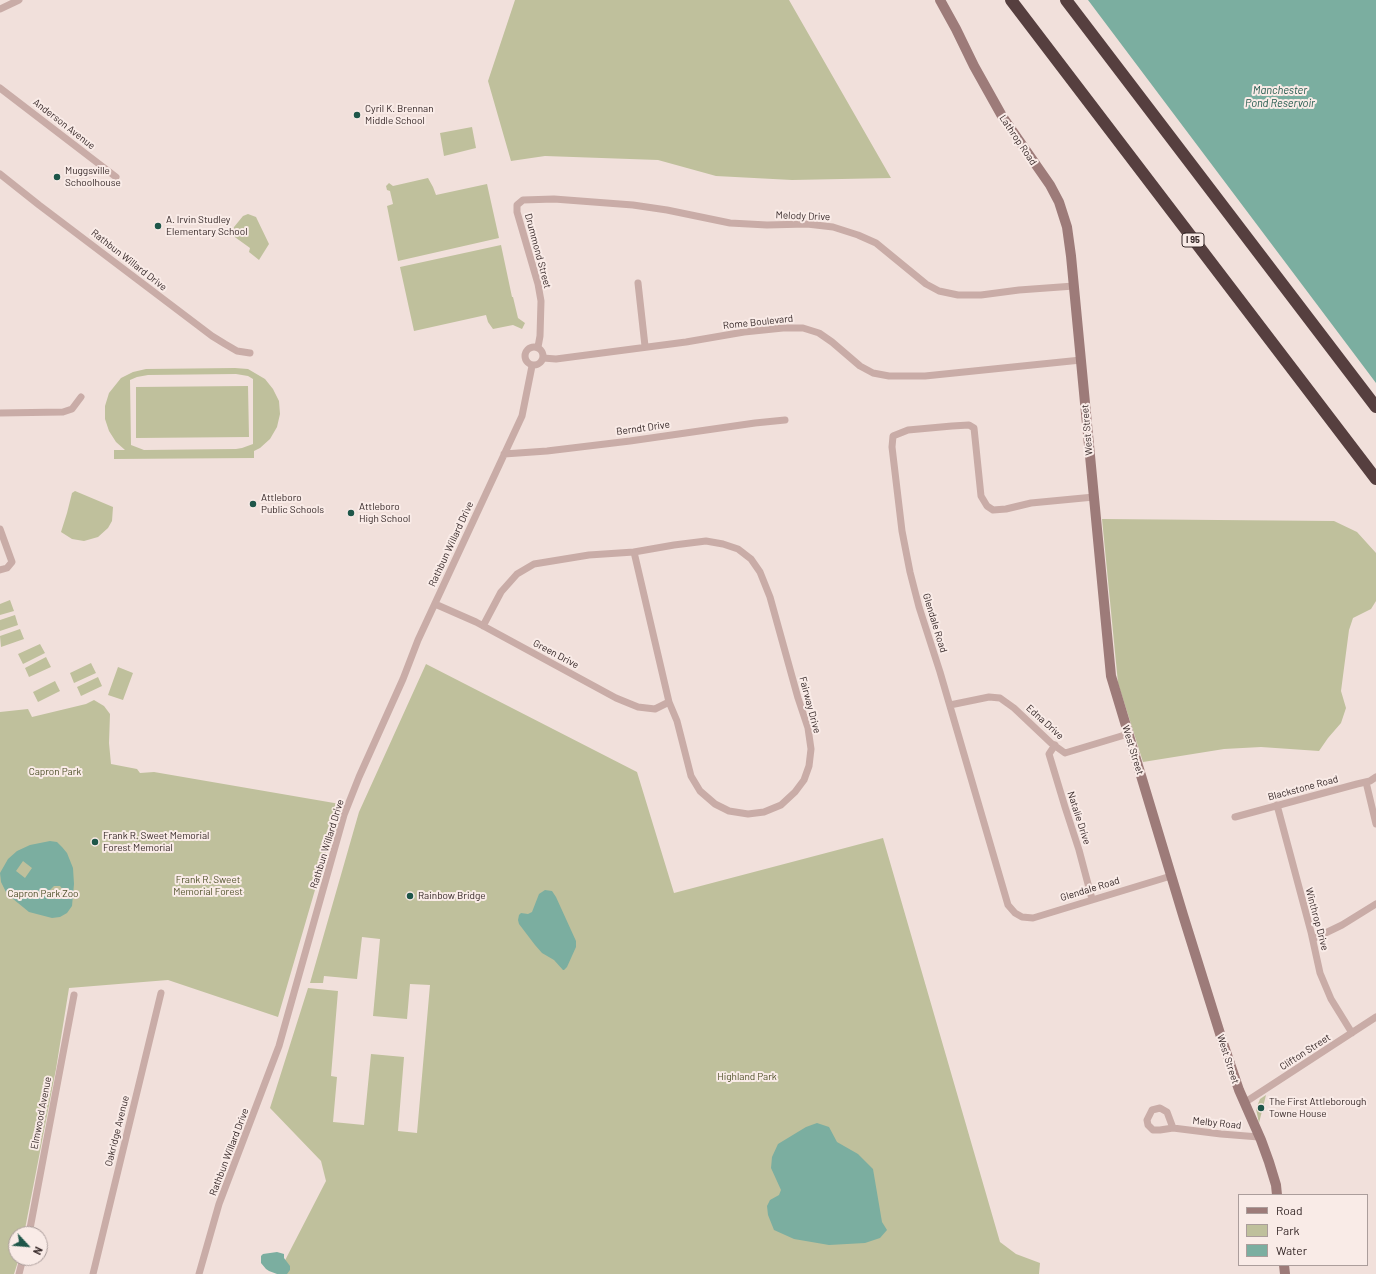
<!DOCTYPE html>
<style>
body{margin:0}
#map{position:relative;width:1376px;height:1274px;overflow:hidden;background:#f1e0db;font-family:Barlow,sans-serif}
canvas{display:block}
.legend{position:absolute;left:1238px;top:1194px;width:130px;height:72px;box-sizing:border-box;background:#f9ebe7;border:1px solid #ab9d9b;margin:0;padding:5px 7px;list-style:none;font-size:12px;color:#362828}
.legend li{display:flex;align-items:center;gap:8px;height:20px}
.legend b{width:20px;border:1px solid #ab9d9b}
.north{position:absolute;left:8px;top:1226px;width:40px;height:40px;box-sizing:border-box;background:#f9ebe7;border:1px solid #ab9d9b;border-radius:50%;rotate:116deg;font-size:11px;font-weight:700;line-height:16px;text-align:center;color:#362828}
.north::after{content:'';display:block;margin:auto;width:14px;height:18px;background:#1e5649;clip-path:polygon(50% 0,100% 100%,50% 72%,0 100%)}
</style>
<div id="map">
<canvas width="1376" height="1274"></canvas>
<ul class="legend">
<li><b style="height:5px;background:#9d7b79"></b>Road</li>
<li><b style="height:11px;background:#bfc09c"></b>Park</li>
<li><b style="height:11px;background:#7baea0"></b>Water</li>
</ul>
<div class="north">N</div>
</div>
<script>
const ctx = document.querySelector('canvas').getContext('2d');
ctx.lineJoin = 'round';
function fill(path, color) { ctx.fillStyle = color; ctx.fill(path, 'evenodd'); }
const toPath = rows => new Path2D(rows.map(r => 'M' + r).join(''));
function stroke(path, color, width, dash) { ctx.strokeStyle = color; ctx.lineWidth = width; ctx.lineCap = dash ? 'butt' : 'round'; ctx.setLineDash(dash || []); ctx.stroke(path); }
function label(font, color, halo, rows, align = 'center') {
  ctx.font = font + ' Barlow,sans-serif'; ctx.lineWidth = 4; ctx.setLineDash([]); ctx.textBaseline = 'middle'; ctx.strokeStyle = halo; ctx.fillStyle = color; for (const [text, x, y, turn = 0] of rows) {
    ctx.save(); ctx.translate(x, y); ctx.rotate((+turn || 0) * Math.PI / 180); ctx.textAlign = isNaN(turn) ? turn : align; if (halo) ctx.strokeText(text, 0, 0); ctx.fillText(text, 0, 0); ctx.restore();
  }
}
const green = toPath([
 [515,0,789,0,891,178,792,180,716,176,658,160,545,156,511,161,488,81],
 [472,127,476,148,444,156,440,133],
 [428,178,433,187,436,195,487,184,499,238,398,261,387,206,393,204,390,191,387,190,386,186,389,183,393,186],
 [248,214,256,217,269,244,259,260,249,252,250,248,232,235,234,227,243,216],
 [501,245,512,297,513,297,518,318,525,323,522,329,513,325,493,329,488,322,486,315,414,331,400,267],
 [235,368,248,369,265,379,273,389,279,401,280,414,277,427,270,439,260,448,254,451,254,458,114,459,114,450,125,450,116,442,109,431,105,419,105,406,109,393,121,378,133,372,146,369],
 [236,374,248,376,253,379,253,444,242,448,236,449,144,450,131,445,130,380,137,377,148,375],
 [248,386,249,437,136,438,136,387],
 [75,491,113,507,112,521,108,528,98,537,84,541,72,539,61,532,67,513,72,493],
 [1102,519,1334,521,1357,532,1376,553,1376,601,1371,609,1353,618,1349,630,1341,691,1346,708,1341,723,1328,738,1319,751,1261,747,1224,749,1143,762,1118,683],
 [10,600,14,611,0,615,0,604],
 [15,615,18,625,0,631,0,620],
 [20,629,24,639,1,647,0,636],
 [40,644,45,653,23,664,18,654],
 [46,657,51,667,29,677,25,668],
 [91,663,96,673,74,683,70,673],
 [426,664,637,772,674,893,883,838,1000,1242,1016,1254,1040,1263,1039,1274,278,1274,326,1181,321,1161,270,1108,308,988,338,991,331,1076,337,1077,333,1122,364,1125,371,1054,404,1057,398,1131,417,1133,430,985,410,984,407,1019,373,1016,380,939,362,937,357,979,324,976,323,983,310,983,359,812],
 [118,667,133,673,123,700,108,695],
 [98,677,102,686,81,696,77,687],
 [55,681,60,691,38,702,33,692],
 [94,700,104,706,110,714,109,743,111,764,137,769,140,773,154,772,340,804,278,1017,168,980,69,988,56,1069,24,1234,16,1234,16,1258,19,1258,14,1274,0,1274,0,712,28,709,32,717,86,704],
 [1266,1095,1259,1123,1256,1109,1260,1099]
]);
const water = toPath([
 [1088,0,1376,0,1376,383],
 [50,841,57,842,62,847,67,853,73,868,74,884,72,906,67,913,60,917,52,918,29,912,7,894,1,882,0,873,8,859,17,851,30,845],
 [23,861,32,868,25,878,16,871],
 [54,886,60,886,63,890,63,895,59,899,55,899,51,896,50,890],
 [545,890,552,891,556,897,576,941,576,947,567,967,564,970,563,970,554,960,542,953,535,945,519,924,518,920,519,915,521,913,528,914,532,912,539,894],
 [817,1123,829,1127,837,1142,858,1154,873,1169,882,1222,887,1230,880,1238,865,1243,829,1245,794,1239,774,1230,768,1215,767,1206,770,1200,779,1195,781,1190,771,1168,772,1157,778,1144,806,1127],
 [277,1252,284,1254,284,1258,290,1266,290,1270,287,1274,277,1274,269,1271,266,1269,261,1263,261,1256,263,1254]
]);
const street = toPath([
 [0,9,19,0],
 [0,88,116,177],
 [0,174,39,205,212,336,225,344,237,351,250,353],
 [638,283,645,346],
 '525 356a9 9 0 1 1 18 0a9 9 0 1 1-18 0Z',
 [538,347,540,336,541,301,538,284,517,212,517,205,523,200,554,199,633,205,667,210,730,223,767,225,807,224,833,227,858,235,876,243,926,284,939,291,958,295,981,295,1019,290,1074,286],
 [543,358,556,359,686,342,744,332,783,328,803,328,819,333,832,342,860,366,873,373,889,376,925,376,1081,360],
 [0,413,63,412,72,409,81,397],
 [504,454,547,451,630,441,755,423,785,420],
 [1094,497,1031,503,1006,509,993,510,987,506,981,496,974,428,969,425,952,426,908,430,893,436,892,447,902,531,910,572,919,607,940,672,1008,905,1015,913,1022,917,1033,918,1171,876],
 [0,529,12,562,7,568,0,570],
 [435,604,476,622,616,698,638,707,655,709,669,702],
 [483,626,501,592,517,574,534,564,589,555,634,552,674,545,706,541,723,544,738,549,751,559,760,572,770,597,798,698,808,728,811,749,809,766,804,780,795,792,781,805,764,812,748,814,729,811,715,804,700,791,691,776,677,721,669,702,634,552],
 [950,705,989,697,1000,698,1014,708,1051,743,1065,753,1128,734],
 [1055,745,1049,754,1065,807,1079,850,1092,899],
 [1366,782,1376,824],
 [1277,805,1311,932,1320,973,1331,999,1352,1033],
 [1235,817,1357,784,1370,781,1376,777],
 [1313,939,1342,925,1376,904],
 [1244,1103,1376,1017],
 [1173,1128,1167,1112,1160,1108,1152,1110,1147,1120,1148,1125,1153,1130,1160,1130,1173,1128,1221,1134,1259,1137],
 [29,1234,74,995],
 [19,1274,23,1258],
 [93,1274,161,993],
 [199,1274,219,1204,279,1046,344,815,359,777,403,679,418,640,522,416,532,366]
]);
const secondary = toPath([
 [940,0,956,29,974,66,1002,116,1050,185,1059,202,1067,227,1071,256,1111,676,1183,915,1222,1040,1239,1090,1261,1140,1269,1162,1276,1185,1277,1195],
 [1284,1265,1285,1274]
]);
const highway = toPath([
 [1011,0,1376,479],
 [1066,0,1376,407]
]);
const markers = [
 [357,115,4,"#1e5649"],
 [57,177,4,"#1e5649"],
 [158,226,4,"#1e5649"],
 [253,504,4,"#1e5649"],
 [351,513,4,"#1e5649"],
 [95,842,4,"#1e5649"],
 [410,896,4,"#1e5649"],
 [1261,1108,4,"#1e5649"]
];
const shields = [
 [1193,240,22]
];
const shieldNames = [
 ["I 95",1193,240]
];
const poiNames = [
 ["Cyril K. Brennan",365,109],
 ["Middle School",365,121],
 ["Muggsville",65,171],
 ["Schoolhouse",65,183],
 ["A. Irvin Studley",166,220],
 ["Elementary School",166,232],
 ["Attleboro",261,498],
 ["Public Schools",261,510],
 ["Attleboro",359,507],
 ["High School",359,519],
 ["Frank R. Sweet Memorial",103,836],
 ["Forest Memorial",103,848],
 ["Rainbow Bridge",418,896],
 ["The First Attleborough",1269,1102],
 ["Towne House",1269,1114]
];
const streetNames = [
 ["Anderson Avenue",64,124,38],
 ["Lathrop Road",1018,140,56],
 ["Melody Drive",803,216,2],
 ["Drummond Street",538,251,75],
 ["Rathbun Willard Drive",129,260,38],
 ["Rome Boulevard",758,322,-6],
 ["Berndt Drive",643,428,-8],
 ["West Street",1087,430,-95],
 ["Rathbun Willard Drive",451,544,-65],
 ["Glendale Road",935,623,73],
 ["Green Drive",556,654,28],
 ["Fairway Drive",810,705,75],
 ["Edna Drive",1045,722,42],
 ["West Street",1133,750,73],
 ["Blackstone Road",1303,788,-15],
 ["Natalie Drive",1079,818,72],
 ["Rathbun Willard Drive",327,844,-73],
 ["Glendale Road",1090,889,-17],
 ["Winthrop Drive",1317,919,75],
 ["Clifton Street",1305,1052,-33],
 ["West Street",1228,1059,72],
 ["Elmwood Avenue",41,1113,-79],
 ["Melby Road",1217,1123,6],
 ["Oakridge Avenue",117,1131,-76],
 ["Rathbun Willard Drive",229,1152,-69]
];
const parkNames = [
 ["Capron Park",55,772],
 ["Frank R. Sweet",208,880],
 ["Memorial Forest",208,892],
 ["Capron Park Zoo",43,894],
 ["Highland Park",747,1077]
];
const waterNames = [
 ["Manchester",1280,90],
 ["Pond Reservoir",1280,103]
];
fill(green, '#bfc09c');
fill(water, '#7baea0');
stroke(street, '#c9aca7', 7);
stroke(secondary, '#9d7b79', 10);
stroke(highway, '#563f3f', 12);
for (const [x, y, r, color] of markers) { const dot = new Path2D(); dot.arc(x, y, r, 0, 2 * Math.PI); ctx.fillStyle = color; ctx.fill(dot); stroke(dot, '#f9ebe7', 1.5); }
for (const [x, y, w] of shields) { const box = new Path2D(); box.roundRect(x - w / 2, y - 7, w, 14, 3); ctx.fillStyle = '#f9ebe7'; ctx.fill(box); stroke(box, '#362828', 1); }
label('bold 9px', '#362828', null, shieldNames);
label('10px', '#362828', '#f9ebe7', poiNames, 'left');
label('10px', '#362828', '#f9ebe7', streetNames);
label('10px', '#51532c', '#f9ebe7', parkNames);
label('italic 11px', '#1e5649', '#f9ebe7', waterNames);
</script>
